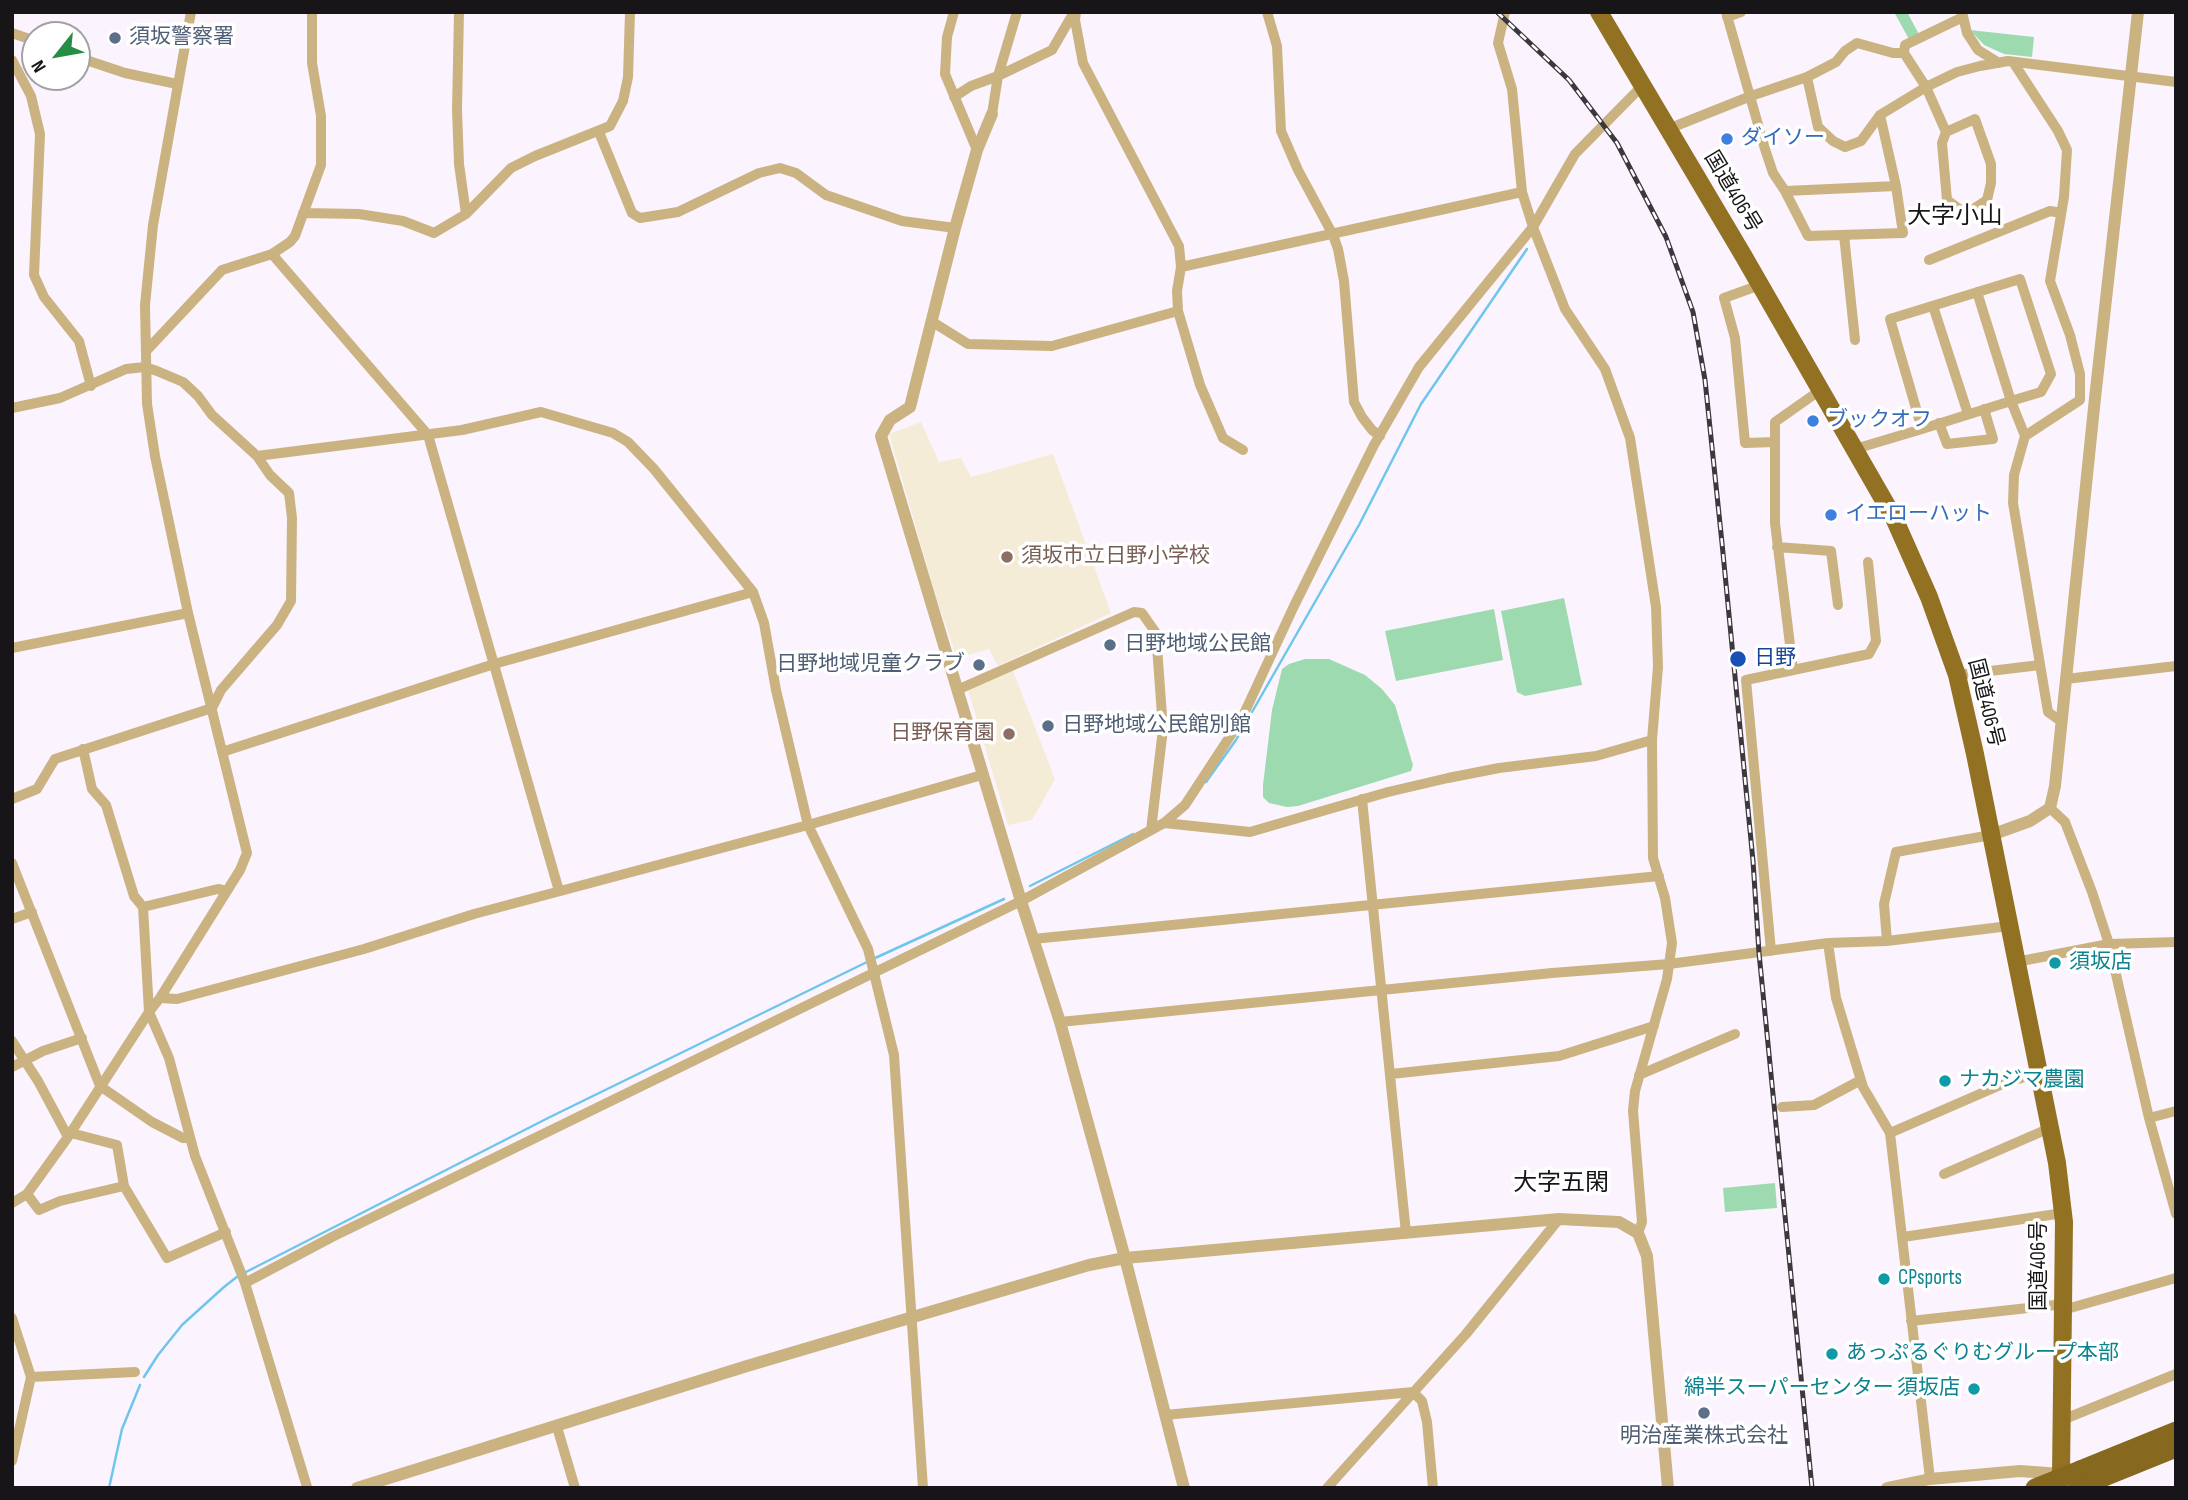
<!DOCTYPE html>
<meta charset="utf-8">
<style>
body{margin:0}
#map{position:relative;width:2188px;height:1500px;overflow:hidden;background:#fbf4fe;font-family:"Sofia Sans Condensed",sans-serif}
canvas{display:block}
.frame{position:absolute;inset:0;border:14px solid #181519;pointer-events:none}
.north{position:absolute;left:21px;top:21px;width:70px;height:70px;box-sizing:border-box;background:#fff;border:2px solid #a3a1a3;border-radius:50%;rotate:239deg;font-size:19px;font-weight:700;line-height:28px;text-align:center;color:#181519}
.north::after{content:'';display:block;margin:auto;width:24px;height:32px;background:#258e44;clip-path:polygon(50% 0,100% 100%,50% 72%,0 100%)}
</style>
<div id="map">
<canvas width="2188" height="1500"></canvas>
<div class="frame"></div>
<div class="north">N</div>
</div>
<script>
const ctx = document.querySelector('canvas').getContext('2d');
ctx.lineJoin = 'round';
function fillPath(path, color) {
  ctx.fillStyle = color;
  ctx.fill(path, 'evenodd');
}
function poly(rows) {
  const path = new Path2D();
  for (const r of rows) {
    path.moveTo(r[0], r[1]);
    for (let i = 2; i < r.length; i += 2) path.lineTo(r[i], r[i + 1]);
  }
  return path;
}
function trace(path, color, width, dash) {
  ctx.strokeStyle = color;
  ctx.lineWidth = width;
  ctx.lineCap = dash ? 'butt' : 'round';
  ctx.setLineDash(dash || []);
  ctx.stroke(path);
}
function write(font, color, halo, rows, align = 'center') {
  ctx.font = font + ' "Sofia Sans Condensed","Noto Sans JP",sans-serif';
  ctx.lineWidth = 7;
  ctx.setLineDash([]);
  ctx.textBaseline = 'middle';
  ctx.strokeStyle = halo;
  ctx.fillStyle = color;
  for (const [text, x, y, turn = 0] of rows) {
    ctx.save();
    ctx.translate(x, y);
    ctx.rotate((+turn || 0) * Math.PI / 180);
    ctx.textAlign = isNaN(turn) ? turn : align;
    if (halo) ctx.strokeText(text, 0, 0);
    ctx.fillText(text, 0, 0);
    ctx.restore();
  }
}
fillPath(poly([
 [921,422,939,462,961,458,971,477,1053,454,1111,613,998,666,989,649,957,658,936,597,889,434],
 [1013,671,1055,779,1032,820,1008,825,968,690]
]), '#f5ecd7');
fillPath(poly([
 [1894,12,1907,12,1920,36,1910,41],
 [1970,30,2034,37,2032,57,2004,54,1984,45],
 [1564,598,1582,685,1525,696,1517,692,1501,611],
 [1494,609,1503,660,1396,681,1385,631],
 [1305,659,1329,659,1365,675,1382,689,1395,705,1413,765,1411,771,1298,806,1287,807,1269,803,1263,797,1263,785,1272,710,1282,669,1289,664],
 [1775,1183,1777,1208,1725,1212,1723,1188]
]), '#9edab0');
trace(poly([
 [1206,782,1236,740,1359,525,1421,404,1527,249],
 [1030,886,1133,834],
 [873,959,1004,899],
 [244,1273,550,1117,867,962],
 [144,1377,158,1355,182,1325,224,1287,238,1276],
 [109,1488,122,1429,140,1385]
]), '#6fc6ed', 2.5);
trace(poly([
 [459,12,457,110,459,164,466,214],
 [954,12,947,37,945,74,977,150],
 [1076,12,1075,20,1083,63,1179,246,1181,267,1177,291,1178,311,1200,385,1223,438,1243,450],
 [1267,12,1277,46,1281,131,1298,170,1333,235,1338,249,1344,281,1354,402,1362,417,1372,430,1380,436],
 [1505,12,1498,43,1512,89,1522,192,1533,227,1565,309,1605,369,1630,438,1656,607,1658,667,1652,740,1653,858,1665,898,1672,943,1667,979,1635,1091,1633,1111,1642,1222,1638,1233],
 [1726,12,1765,149,1773,173,1785,191,1896,186,1880,115],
 [1962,12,1967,33,1978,50,1999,63],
 [1727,17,1741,12],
 [12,33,35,41],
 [1904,53,1926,87,1946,132,1942,143,1947,200,1966,214,1987,200,1991,183,1991,164,1975,119,1946,132],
 [1904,53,1905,45,1963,17],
 [77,57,125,73,177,84],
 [12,60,31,96,40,134,34,275,44,297,79,341,91,386],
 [1807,77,1836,62,1845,51,1857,43,1893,53,1904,53],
 [954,97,971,86,998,76,1052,50,1074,12],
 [992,114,998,76,1017,12],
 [1668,129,1751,96,1807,77,1818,127,1833,141,1845,147,1861,141,1880,115,1926,87,1957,72,1980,66,2008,61,2176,82],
 [599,132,632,213,640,218,678,212,759,173,780,168,796,173,826,195,902,221,955,228],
 [1785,191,1808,236,1903,233,1896,186],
 [303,213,359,214,403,221,434,233,466,214,511,168,535,156,610,126,623,101,628,77,630,12],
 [1844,235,1855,340],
 [272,254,428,435,559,891],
 [1929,260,2050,211,2061,213],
 [1181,267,1522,192],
 [1760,285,1724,298,1735,338,1745,443,1775,442],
 [1977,292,2011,401,2025,436,2080,400,2080,374,2070,335,2050,281,2064,197,2067,150,2058,131,2013,62],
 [1933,306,1968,414],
 [931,321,968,344,1052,346,1178,311],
 [147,350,222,270,272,254,290,242,295,236,321,165,321,116,312,63,312,12],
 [12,408,60,398,126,369,145,367,157,371,183,382,198,396,212,415,257,456,270,475,289,493,292,518,291,601,277,625,221,690,212,708,55,759,37,789,12,799],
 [1939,423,1947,444,1993,439,1984,409],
 [2025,436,2014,475,2013,503,2048,712,2062,722],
 [1855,449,1922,429,2011,401,2041,392,2051,374,2020,279,1890,319,1922,429],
 [257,456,462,430,541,412,613,433,628,442,654,469,753,592,764,623,776,690,808,825,868,949,894,1055,923,1488],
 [1777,547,1831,551,1838,605],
 [12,648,188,613],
 [1793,669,1775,523,1775,422,1819,391],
 [1957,675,2040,665],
 [2066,679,2176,666],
 [957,690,1134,612,1142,613,1156,633,1163,729,1151,830],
 [83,749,92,789,106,805,134,896,143,907,149,1012,169,1058,195,1156,245,1283,307,1487],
 [222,752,494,664,753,592],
 [1362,799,1406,1233],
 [2050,808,2065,822,2092,892,2109,944,2149,1118,2176,1214],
 [1164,823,1250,832,1388,792,1448,778,1499,768,1596,756,1652,740],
 [12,863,100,1086,152,1122,183,1138,190,1138],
 [143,907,218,889,227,891],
 [12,919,32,912],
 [1033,939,1659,876],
 [1887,941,1884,904,1896,852,1991,835],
 [1828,943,1836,998,1863,1087,1890,1133,1930,1479],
 [1771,951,1746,680,1869,654,1876,641,1868,562],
 [2016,962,2109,944,2176,942],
 [160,998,177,999,364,949,474,914,808,825,982,775],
 [1060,1022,1552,973,1669,964,1828,943,1887,941,2009,926],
 [12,1041,38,1081,68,1137],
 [12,1067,43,1051,82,1038],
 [1391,1074,1559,1056,1654,1026],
 [1639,1075,1735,1034],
 [1782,1107,1814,1105,1861,1080],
 [2149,1118,2176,1111],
 [71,1133,117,1145,124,1186],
 [1890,1133,2005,1083,2038,1073],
 [1944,1174,2050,1128],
 [27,1194,39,1210,60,1201,124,1186,167,1258,226,1232],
 [12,1203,27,1194,68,1137,149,1012,160,998,240,870,247,853,188,613,155,456,147,404,145,305,153,225,191,12],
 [1903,1237,2063,1213],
 [245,1283,332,1237,1021,901,1164,823,1185,805,1242,718,1294,606,1374,445,1419,367,1533,227,1575,154,1642,86],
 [2063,1310,2176,1278],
 [12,1318,31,1377,12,1461],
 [1911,1321,2064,1304],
 [31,1377,135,1372],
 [1165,1415,1413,1392,1422,1401,1427,1422,1433,1488],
 [2062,1420,2176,1374],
 [557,1427,575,1488],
 [1327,1488,1466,1334,1559,1219]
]), '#cbb381', 10);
trace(poly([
 [992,114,977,150,955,228,910,407,890,420,881,436,1021,901,1060,1022,1125,1258,1184,1488],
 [1991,835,2030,821,2050,808,2055,786,2095,398,2138,12],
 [357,1488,747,1366,1089,1265,1125,1258,1559,1219,1619,1222,1638,1233,1647,1256,1668,1488],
 [1887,1488,1930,1479,2020,1471,2061,1474]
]), '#cbb381', 12);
trace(poly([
 [1599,12,1743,255,1894,518,1929,597,1957,675,1975,754,2057,1163,2064,1222,2061,1474,2058,1488]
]), '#927222', 18);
trace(poly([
 [2080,1470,2176,1431],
 [2077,1488,2176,1448]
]), '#87681f', 19);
const rail = poly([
 [1497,12,1569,80,1617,143,1666,237,1693,312,1705,380,1722,543,1753,861,1759,953,1812,1488]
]);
trace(rail, '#3c383d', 5);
trace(rail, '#fff', 2.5, [8]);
trace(poly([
 [2035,1488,2080,1470]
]), '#87681f', 19);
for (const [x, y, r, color] of [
 [115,38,7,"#5c6f8a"],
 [1727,139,7,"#3f7fe0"],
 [1813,421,7,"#3f7fe0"],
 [1831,515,7,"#3f7fe0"],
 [1007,557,7,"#8d6e63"],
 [1110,645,7,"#5c6f8a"],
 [1738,659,9,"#1a4fb4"],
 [979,665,7,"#5c6f8a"],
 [1048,726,7,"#5c6f8a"],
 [1009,734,7,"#8d6e63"],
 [2055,963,7,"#0f9aa8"],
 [1945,1081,7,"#0f9aa8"],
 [1884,1279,7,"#0f9aa8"],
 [1832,1354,7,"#0f9aa8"],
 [1974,1389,7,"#0f9aa8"],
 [1704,1413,7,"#5c6f8a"]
]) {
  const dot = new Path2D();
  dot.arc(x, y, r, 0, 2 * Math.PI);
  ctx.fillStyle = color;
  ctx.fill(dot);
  trace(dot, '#fff', 2.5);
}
write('21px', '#4e5e75', '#fff', [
 ["須坂警察署",129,38],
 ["日野地域公民館",1124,645],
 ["日野地域児童クラブ",965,665,"right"],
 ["日野地域公民館別館",1062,726],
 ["明治産業株式会社",1704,1437,"center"]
], 'left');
write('21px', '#366cbe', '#fff', [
 ["ダイソー",1741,139],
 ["ブックオフ",1827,421],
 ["イエローハット",1845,515]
], 'left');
write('21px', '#181519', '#fff', [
 ["国道406号",1732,192,59],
 ["国道406号",1985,703,76],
 ["国道406号",2040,1266,-90]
]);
write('21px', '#785e54', '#fff', [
 ["須坂市立日野小学校",1021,557],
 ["日野保育園",995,734,"right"]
], 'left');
write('21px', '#164399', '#fff', [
 ["日野",1754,659]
], 'left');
write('21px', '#0d838f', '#fff', [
 ["須坂店",2069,963],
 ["ナカジマ農園",1959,1081],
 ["CPsports",1898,1279],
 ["あっぷるぐりむグループ本部",1846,1354],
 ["綿半スーパーセンター 須坂店",1960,1389,"right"]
], 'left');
write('24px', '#181519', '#fff', [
 ["大字小山",1955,217],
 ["大字五閑",1561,1184]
]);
</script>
